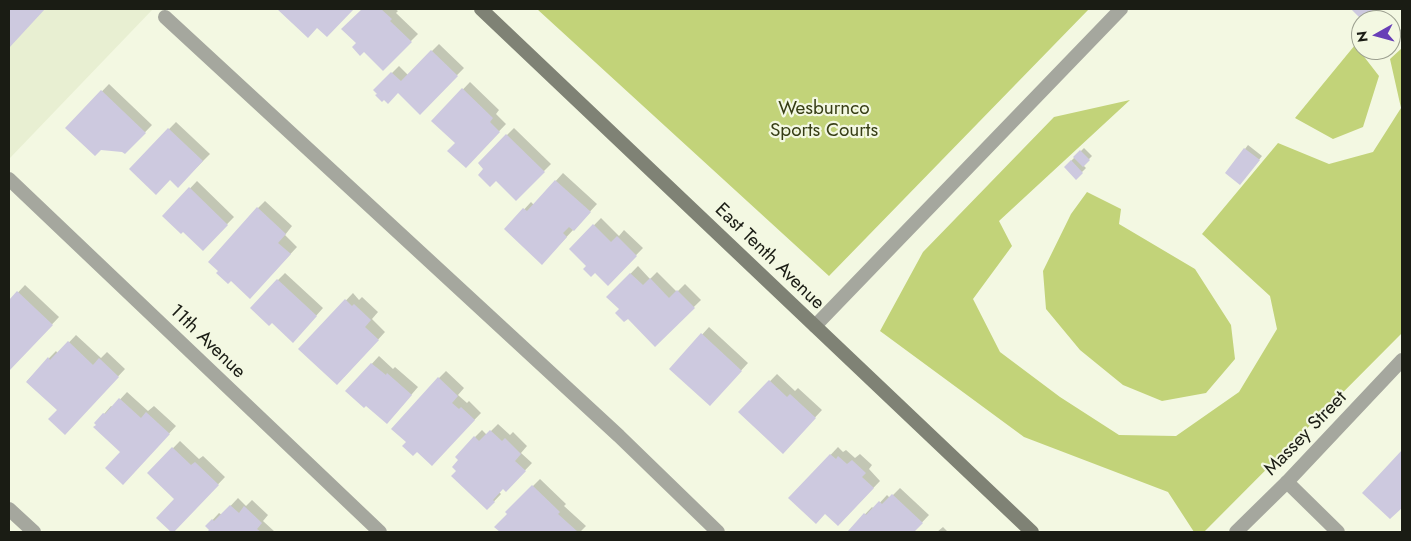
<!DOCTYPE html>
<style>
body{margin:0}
#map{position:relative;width:1411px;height:541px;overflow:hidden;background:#f3f8e2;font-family:Jost,sans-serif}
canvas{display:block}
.frame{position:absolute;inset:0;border:10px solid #1a1c14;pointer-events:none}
.north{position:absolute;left:1351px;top:10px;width:50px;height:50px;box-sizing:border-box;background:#f3f8e2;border:1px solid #9ca090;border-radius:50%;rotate:263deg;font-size:14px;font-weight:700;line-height:20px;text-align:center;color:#1a1c14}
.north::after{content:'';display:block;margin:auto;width:18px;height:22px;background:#683fb7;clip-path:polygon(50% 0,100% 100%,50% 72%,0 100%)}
</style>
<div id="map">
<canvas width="1411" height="541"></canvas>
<div class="frame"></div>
<div class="north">N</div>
</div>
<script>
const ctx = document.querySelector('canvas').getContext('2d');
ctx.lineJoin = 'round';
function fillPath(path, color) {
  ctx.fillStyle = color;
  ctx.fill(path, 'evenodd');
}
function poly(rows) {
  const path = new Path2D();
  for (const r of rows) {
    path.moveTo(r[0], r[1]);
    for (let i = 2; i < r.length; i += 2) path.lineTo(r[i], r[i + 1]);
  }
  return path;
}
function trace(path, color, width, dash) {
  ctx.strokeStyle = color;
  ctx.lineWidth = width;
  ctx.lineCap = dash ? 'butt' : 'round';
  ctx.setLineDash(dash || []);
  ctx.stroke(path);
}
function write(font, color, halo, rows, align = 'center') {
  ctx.font = font + ' Jost,sans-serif';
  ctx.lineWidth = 4.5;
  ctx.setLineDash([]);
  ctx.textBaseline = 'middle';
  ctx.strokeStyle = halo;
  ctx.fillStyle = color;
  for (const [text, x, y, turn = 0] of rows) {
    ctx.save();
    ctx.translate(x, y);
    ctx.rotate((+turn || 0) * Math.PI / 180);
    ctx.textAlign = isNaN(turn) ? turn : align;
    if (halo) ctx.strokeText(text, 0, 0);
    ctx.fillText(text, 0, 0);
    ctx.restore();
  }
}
fillPath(poly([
 [9,9,153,9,10,158,9,157]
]), '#e8efd2');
fillPath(poly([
 [537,9,1089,9,829,276],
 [1355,45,1379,76,1363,127,1333,139,1295,118],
 [1402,48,1402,333,1204,532,1194,532,1168,492,1024,437,880,331,923,252,1054,117,1130,100,999,221,1012,246,973,299,1000,352,1060,397,1119,435,1176,436,1239,392,1277,329,1270,296,1202,234,1278,143,1329,164,1373,152,1401,108,1390,59],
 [1087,192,1121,209,1119,224,1195,269,1231,325,1235,359,1206,393,1162,401,1123,385,1080,350,1046,309,1043,271,1071,214]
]), '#c2d379');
fillPath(poly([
 [9,9,44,9,9,46],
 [279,9,353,9,327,35,317,26,308,36],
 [363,9,395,9,398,11,396,13,418,34,383,69,343,29],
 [1353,9,1378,9,1383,14,1378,20,1364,20],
 [1394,23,1402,31,1402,33,1391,44,1391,26],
 [439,44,464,68,420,113,398,92,378,94,375,90,399,66,408,75],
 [470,82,499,110,496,114,506,124,466,166,456,143,433,121],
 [109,84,152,125,125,153,123,151,100,149,67,128],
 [176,122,210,154,178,186,170,179,130,169],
 [514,128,551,164,516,199,479,163],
 [1248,145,1262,156,1243,180,1245,149],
 [1084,148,1092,156,1083,165,1086,168,1076,178,1065,167],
 [563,173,597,204,549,256,506,229,531,202,534,205],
 [197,181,234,217,203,249,183,231,164,216],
 [265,201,292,226,285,235,297,247,257,290,258,208],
 [601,218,619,236,624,230,643,248,608,284,571,249],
 [638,266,650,279,657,272,677,292,685,284,701,300,655,345,608,297],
 [285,273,323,308,300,334,272,321,278,280],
 [25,285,59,317,9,370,9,302],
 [353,293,359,300,362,297,378,312,372,319,385,332,344,377,300,349],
 [709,327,748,363,717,397,671,369],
 [76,335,101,358,107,352,125,369,72,426,58,410,27,381,56,351,58,354],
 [379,356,393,369,395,367,418,387,394,415,347,391],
 [446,371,464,388,458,395,467,403,469,401,481,413,432,464,407,442,439,378],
 [777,374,795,391,798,388,822,410,783,452,740,412],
 [127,392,148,411,154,406,176,426,130,476,122,452,104,414,111,406,113,407],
 [498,424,510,435,513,432,527,446,521,453,532,463,513,483,503,487,499,492,501,494,487,509,475,437,482,430,487,435],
 [180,441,199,459,203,456,225,477,173,532,158,518,176,499,149,473],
 [838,447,843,452,846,450,855,458,860,454,872,465,869,469,880,481,838,525,826,513,790,498],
 [1402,452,1402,506,1390,517,1363,493],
 [540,479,566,504,564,506,586,526,580,532,502,532,496,527,509,514,507,512],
 [900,488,929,515,913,532,851,532,849,531,872,507,874,509,887,495,890,498],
 [238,498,246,506,252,500,268,515,263,521,275,532,208,532,211,530,207,526,219,513,222,515],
 [943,527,948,532,937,532]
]), '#0003');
fillPath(poly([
 [9,9,45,9,9,48],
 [277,9,354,9,327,37,317,28,308,38],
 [362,9,381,9,392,19,390,21,412,42,383,71,364,52,360,56,352,47,356,43,341,29],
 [1351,9,1371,9,1381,19,1380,20,1362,20],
 [1391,26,1401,36,1391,46],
 [431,50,458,76,420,115,398,93,388,104,384,100,382,102,375,95,377,94,373,90,391,72,401,81],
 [462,88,493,118,490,122,500,132,466,168,447,151,455,143,431,121],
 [101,90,146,133,125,154,122,152,101,150,95,156,65,128],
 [168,128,203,161,178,188,170,180,156,195,129,169],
 [506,134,545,172,516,201,496,181,490,187,478,175,483,169,478,163],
 [1244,148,1260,160,1240,185,1225,173],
 [1080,150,1090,160,1083,167,1073,157],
 [1071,160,1083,173,1076,180,1064,167],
 [555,180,591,212,574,231,569,227,563,233,567,237,542,265,504,229,523,208,527,211],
 [189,187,228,225,203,251,183,232,181,234,162,216],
 [257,207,286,234,278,243,291,254,250,299,231,281,228,284,216,273,218,271,208,262],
 [593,224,611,242,617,236,637,256,608,286,595,273,591,277,583,269,586,266,569,249],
 [630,273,643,285,650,278,669,298,677,290,695,308,655,347,628,319,624,322,615,313,619,309,606,297],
 [277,279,317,316,293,343,272,323,269,326,250,308],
 [17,291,53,325,9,371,9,300],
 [345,299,352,306,354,304,371,320,365,327,379,340,337,385,298,349],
 [701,333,742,371,710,406,669,369],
 [68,341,93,365,99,358,119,377,65,435,48,419,57,410,26,382,48,357,50,360],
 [371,363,386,375,387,373,412,395,387,424,366,406,364,408,345,391],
 [438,377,458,396,452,403,459,409,461,407,475,420,432,466,417,452,413,456,402,446,406,442,391,429],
 [769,380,787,397,790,394,816,418,783,454,738,412],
 [119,398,141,418,146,412,170,434,123,485,105,468,120,452,93,427,96,425,94,423,103,413,105,414],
 [490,430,502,441,505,438,521,454,515,461,526,471,506,492,503,489,493,500,495,502,487,510,451,476,456,471,452,467,458,460,455,457,474,436,479,441],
 [172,447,191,465,195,462,219,485,174,532,171,532,156,518,174,499,147,473],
 [1402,450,1402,508,1390,519,1362,493],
 [830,454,836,459,838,456,847,464,852,460,866,473,862,477,874,488,838,526,825,514,816,524,788,498],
 [532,485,560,512,558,514,578,532,500,532,494,527,507,514,505,512],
 [892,494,923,523,914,532,849,532,848,531,864,513,866,515,879,501,882,504],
 [230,505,239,513,244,506,262,523,257,529,261,532,207,532,209,530,205,526,212,519,214,521]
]), '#cdc9df');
trace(poly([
 [165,17,619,436,718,532],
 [815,326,1121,9],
 [1287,482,1338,532],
 [9,509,34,532]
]), '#a5a79e', 14);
trace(poly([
 [9,179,380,532],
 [1236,532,1287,482,1402,360]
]), '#a5a79e', 14);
trace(poly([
 [481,9,1032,532]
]), '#7f8275', 14);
write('19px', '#363d14', '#f3f8e2', [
 ["Wesburnco",824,109],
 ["Sports Courts",824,131]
]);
write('19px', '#1a1c14', '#f3f8e2', [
 ["East Tenth Avenue",769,257,44],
 ["11th Avenue",207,342,44],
 ["Massey Street",1306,434,-46]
]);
</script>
